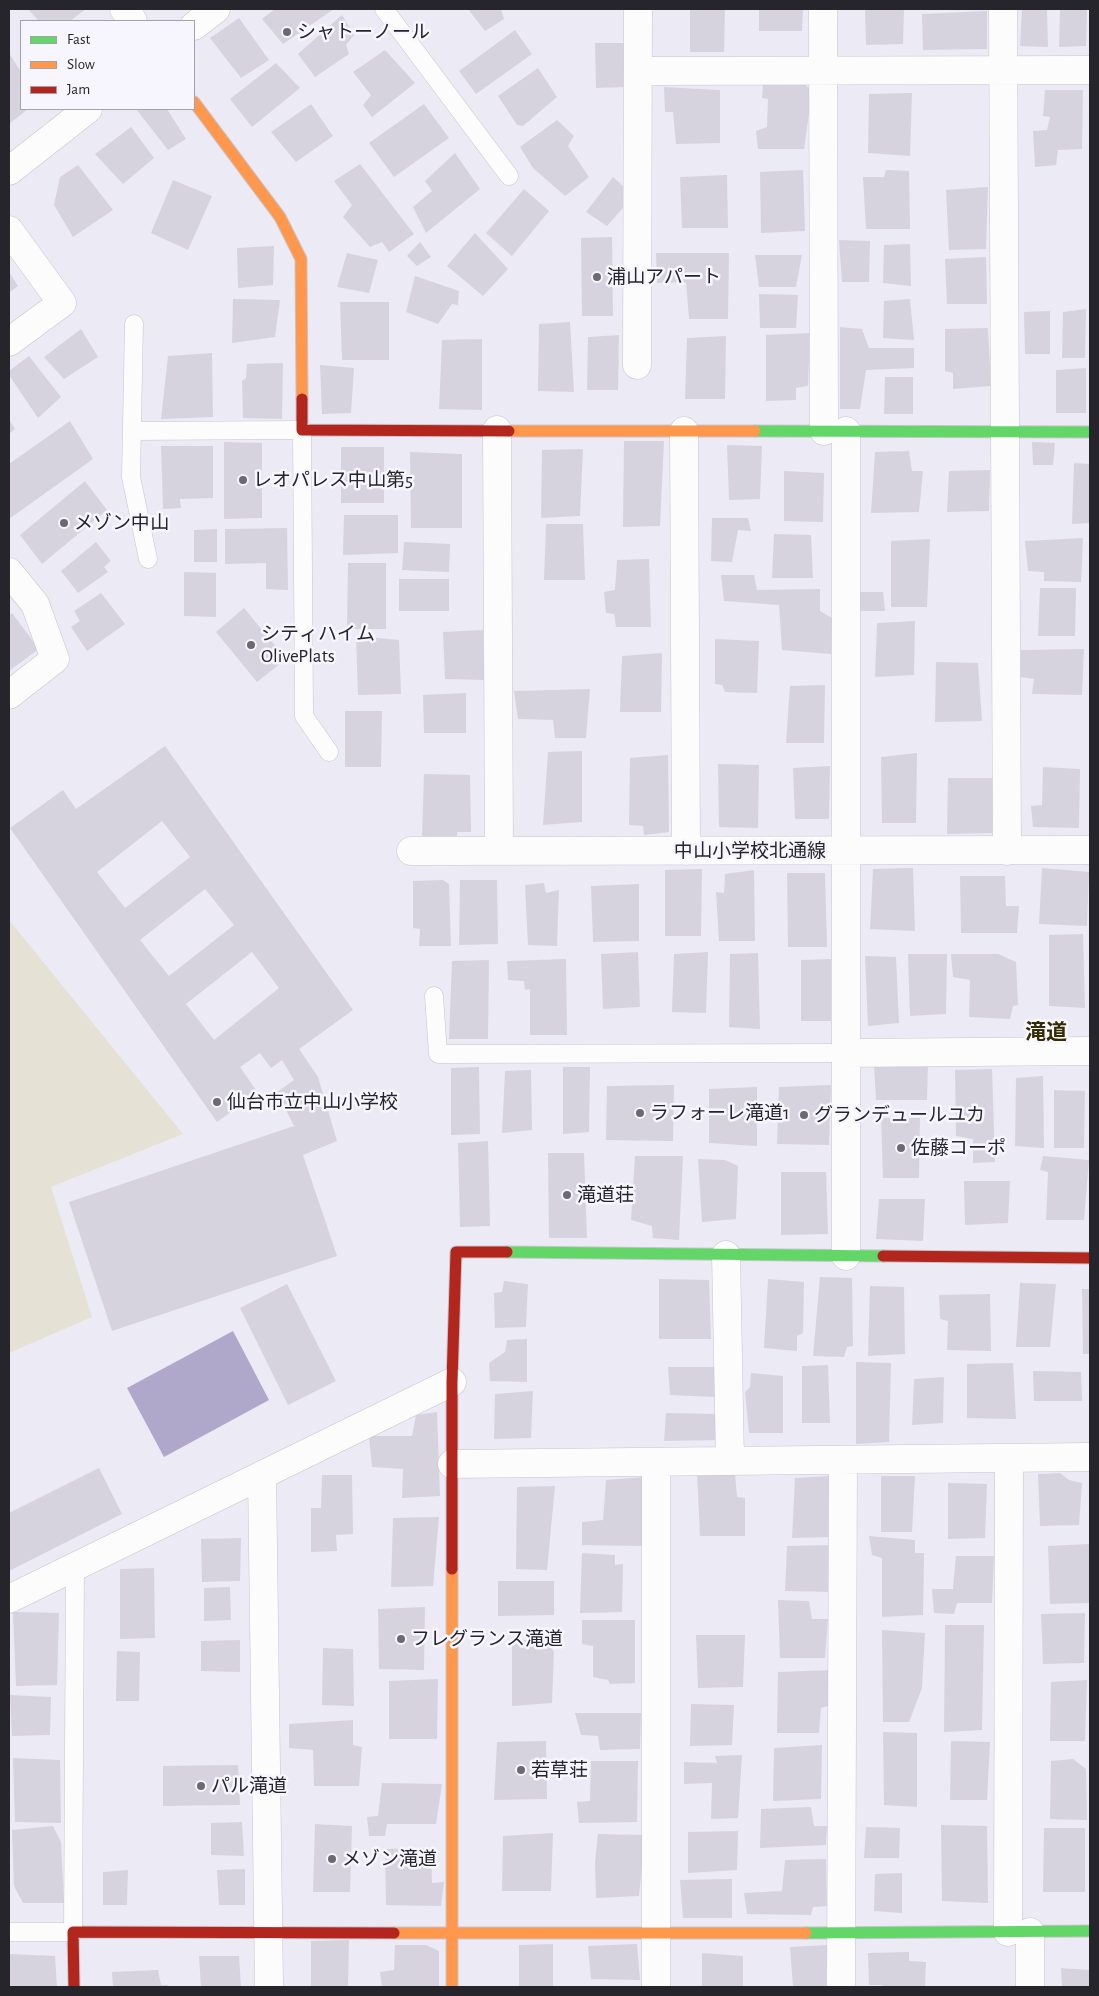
<!DOCTYPE html>
<meta charset="utf-8">
<style>
body{margin:0}
#map{position:relative;width:1099px;height:1996px;overflow:hidden;background:#eceaf4;font-family:"Alegreya Sans",sans-serif}
canvas{display:block}
.frame{position:absolute;inset:0;border:10px solid #26252b;pointer-events:none}
.legend{position:absolute;left:20px;top:20px;width:175px;height:90px;box-sizing:border-box;background:#f7f5fd;border:1px solid #a3a2a9;margin:0;padding:6px 9px;list-style:none;font-size:15px;color:#26252b}
.legend li{display:flex;align-items:center;gap:10px;height:25px}
.legend b{width:25px;border:1px solid #a3a2a9}
</style>
<div id="map">
<canvas width="1099" height="1996"></canvas>
<div class="frame"></div>
<ul class="legend">
<li><b style="height:6px;background:#63d668"></b>Fast</li>
<li><b style="height:6px;background:#ff974d"></b>Slow</li>
<li><b style="height:6px;background:#b3261e"></b>Jam</li>
</ul>
</div>
<script>
const ctx = document.querySelector('canvas').getContext('2d');
ctx.lineJoin = 'round';
function fillPath(path, color) {
  ctx.fillStyle = color;
  ctx.fill(path, 'evenodd');
}
function poly(rows) {
  const path = new Path2D();
  for (const r of rows) {
    path.moveTo(r[0], r[1]);
    for (let i = 2; i < r.length; i += 2) path.lineTo(r[i], r[i + 1]);
  }
  return path;
}
function trace(path, color, width, dash) {
  ctx.strokeStyle = color;
  ctx.lineWidth = width;
  ctx.lineCap = dash ? 'butt' : 'round';
  ctx.setLineDash(dash || []);
  ctx.stroke(path);
}
function write(font, color, halo, rows, align = 'center') {
  ctx.font = font + ' "Alegreya Sans","Noto Sans JP",sans-serif';
  ctx.lineWidth = 5;
  ctx.setLineDash([]);
  ctx.textBaseline = 'middle';
  ctx.strokeStyle = halo;
  ctx.fillStyle = color;
  for (const [text, x, y, turn = 0] of rows) {
    ctx.save();
    ctx.translate(x, y);
    ctx.rotate((+turn || 0) * Math.PI / 180);
    ctx.textAlign = isNaN(turn) ? turn : align;
    if (halo) ctx.strokeText(text, 0, 0);
    ctx.fillText(text, 0, 0);
    ctx.restore();
  }
}
fillPath(poly([
 [9,920,183,1134,51,1187,92,1317,9,1353]
]), '#e6e1d5');
fillPath(poly([
 [233,1331,269,1400,164,1457,127,1388]
]), '#b0a8ca');
fillPath(poly([
 [28,9,86,9,70,21,39,21],
 [275,9,334,9,283,44,262,19],
 [468,9,501,9,504,19,485,31],
 [690,9,725,9,724,52,690,52],
 [759,9,803,9,802,31,759,31],
 [865,9,904,9,903,44,866,45],
 [1022,9,1047,9,1048,47,1020,46],
 [1060,9,1087,9,1086,46,1059,47],
 [987,11,987,49,923,50,922,14],
 [342,15,354,35,346,45,349,54,315,77,298,54],
 [239,18,269,60,241,78,210,38],
 [515,30,532,54,476,94,459,71],
 [595,43,625,43,625,87,596,88],
 [385,50,415,83,372,117,363,105,371,95,353,72],
 [9,53,21,72,21,109,28,109,9,124],
 [276,63,300,88,252,127,230,99],
 [538,68,557,97,523,126,517,125,498,96],
 [802,82,812,91,804,149,758,149,756,131,767,127,768,99,762,98,763,83],
 [664,87,720,90,720,143,676,144,673,112,665,112],
 [1045,90,1083,90,1082,149,1058,150,1056,165,1035,167,1033,131,1047,130,1050,117,1043,116],
 [912,93,910,156,868,153,869,94],
 [311,104,333,136,296,162,271,132],
 [424,104,449,138,394,177,369,143],
 [136,109,167,109,186,139,168,150],
 [557,120,574,136,568,146,589,177,565,196,533,168,520,147],
 [131,127,154,158,123,184,95,154],
 [455,153,480,189,426,233,413,207,432,191,425,181],
 [360,164,414,234,389,252,382,242,370,247,343,217,352,205,334,181],
 [78,165,113,210,73,237,54,205,60,177],
 [803,170,805,231,761,233,760,172],
 [886,170,909,171,910,229,866,229,863,177,884,177],
 [727,175,728,228,682,228,680,177],
 [613,177,623,186,623,208,607,226,586,212],
 [173,180,212,196,188,250,151,233],
 [988,187,986,249,949,250,946,190],
 [524,189,549,211,512,256,486,233],
 [475,233,508,269,483,296,447,266],
 [612,237,613,316,582,316,581,238],
 [839,240,870,241,869,282,842,282],
 [420,242,431,257,417,266,407,256],
 [910,244,911,286,883,283,884,245],
 [274,246,273,285,238,288,237,248],
 [347,253,378,260,369,293,337,287],
 [656,253,729,253,728,319,689,319,686,282,657,283],
 [755,255,802,255,796,287,759,287],
 [986,257,987,304,947,304,945,259],
 [9,272,18,286,9,293],
 [415,276,459,291,458,305,452,304,438,324,406,312],
 [759,294,798,295,796,328,760,328],
 [233,299,280,300,275,337,232,343],
 [910,299,914,340,883,338,884,301],
 [340,302,389,302,389,360,342,360],
 [1086,309,1085,358,1062,358,1063,312],
 [1050,311,1050,354,1025,354,1024,312],
 [570,322,574,392,538,391,539,324],
 [840,327,862,329,869,348,914,348,914,368,866,370,860,409,840,409],
 [988,328,991,386,953,389,953,373,945,371,945,329],
 [81,329,98,357,64,379,44,357],
 [810,333,808,386,796,388,796,400,766,401,766,335],
 [619,335,618,390,587,390,588,337],
 [726,336,725,399,685,399,687,338],
 [482,339,482,410,439,409,442,340],
 [212,353,213,417,161,419,168,356],
 [29,356,61,397,38,418,9,375,9,371],
 [283,363,282,419,243,418,242,381,246,378,247,364],
 [320,365,354,368,351,413,322,414],
 [1086,368,1086,413,1056,413,1056,370],
 [885,377,913,377,913,414,884,414],
 [9,419,15,429,9,434],
 [70,421,93,459,9,519,9,464],
 [624,441,664,441,660,526,623,527],
 [224,442,262,443,262,518,224,519],
 [1032,442,1055,443,1053,465,1033,465],
 [727,445,762,446,760,499,729,500],
 [161,446,213,446,213,498,180,499,181,508,163,509],
 [341,447,384,447,384,503,341,503],
 [583,449,580,516,541,518,542,450],
 [909,451,912,471,923,471,919,512,871,513,875,452],
 [410,452,462,454,462,528,411,528],
 [1074,463,1090,464,1090,523,1072,524],
 [990,470,989,511,947,512,949,471],
 [784,471,824,473,823,522,784,521],
 [85,481,107,510,42,564,20,535],
 [344,515,398,515,398,553,343,555],
 [712,518,748,518,751,531,738,530,732,562,711,561],
 [546,524,583,524,585,580,544,580],
 [287,528,288,590,266,589,266,563,225,564,225,529],
 [217,529,217,562,194,562,194,530],
 [774,534,811,535,813,578,772,578],
 [1083,538,1081,582,1044,581,1044,572,1028,571,1025,541],
 [930,539,927,607,891,607,891,541],
 [96,542,111,561,104,567,108,572,78,593,61,571],
 [404,542,450,544,449,572,402,570],
 [649,559,651,627,616,627,614,614,606,613,604,592,615,590,617,560],
 [348,563,386,563,386,629,347,629],
 [184,572,216,573,216,617,184,616],
 [721,575,754,575,757,590,820,589,820,611,832,618,831,654,782,650,779,605,724,601],
 [399,579,449,579,449,611,399,611],
 [1040,588,1076,588,1075,636,1038,636],
 [855,592,883,592,885,611,856,611],
 [101,593,125,624,87,651,71,627,80,621,74,611],
 [244,608,286,659,257,682,216,632],
 [12,613,39,649,9,671,9,616],
 [915,621,914,675,875,677,877,623],
 [483,630,484,680,445,679,443,632],
 [356,636,399,640,401,694,358,695],
 [715,639,759,641,757,693,725,692,722,685,715,684],
 [1084,649,1082,695,1032,694,1034,679,1020,677,1021,650],
 [662,653,661,712,620,712,622,656],
 [936,662,978,663,982,721,935,722],
 [825,685,824,743,786,743,790,686],
 [590,689,586,738,555,738,553,720,518,719,514,691],
 [466,693,466,733,424,733,423,695],
 [345,711,382,711,381,767,345,767],
 [165,746,353,1010,299,1049,318,1077,337,1141,303,1155,337,1256,112,1331,69,1202,294,1126,277,1092,294,1080,282,1060,271,1068,260,1053,240,1067,258,1093,217,1122,10,828,63,790,76,809],
 [162,821,190,857,125,908,97,872],
 [205,889,234,925,169,976,140,940],
 [252,952,279,988,214,1040,186,1004],
 [582,751,582,822,543,825,548,752],
 [917,753,916,823,882,823,881,757],
 [668,755,669,832,644,835,643,826,629,825,630,758],
 [718,764,759,765,758,828,719,827],
 [830,766,829,819,795,819,793,768],
 [1043,767,1080,769,1079,828,1033,827,1031,806,1042,805],
 [424,774,470,775,471,832,457,832,457,836,422,836],
 [948,778,995,778,992,833,947,834],
 [913,868,915,931,870,929,873,869],
 [1042,868,1089,872,1087,926,1039,924],
 [702,869,701,936,665,936,665,870],
 [754,870,755,941,719,941,716,892,724,893,725,874],
 [787,873,825,873,827,947,788,947],
 [960,876,1005,876,1006,906,1019,906,1017,933,961,933],
 [443,880,449,884,451,946,419,946,420,929,413,928,413,881],
 [460,880,497,880,498,944,459,945],
 [544,883,546,893,559,890,557,946,528,945,525,885],
 [639,884,639,941,593,942,591,886],
 [1083,934,1085,1008,1049,1006,1049,935],
 [638,952,640,1007,603,1009,601,954],
 [708,952,706,1013,672,1012,674,954],
 [758,953,760,1029,729,1027,730,954],
 [908,954,947,954,946,1014,910,1016],
 [951,954,998,954,1016,962,1018,1005,1013,1006,1010,1019,969,1017,970,980,953,977],
 [865,956,896,957,899,1023,868,1026],
 [566,959,567,1035,530,1035,530,989,525,990,524,981,508,980,507,961],
 [831,959,831,1021,801,1021,801,960],
 [489,960,488,1039,449,1039,452,961],
 [928,1064,927,1100,876,1100,874,1065],
 [479,1067,480,1134,451,1135,451,1068],
 [563,1067,590,1067,589,1132,563,1134],
 [992,1069,995,1162,973,1163,973,1139,956,1136,955,1070],
 [531,1070,532,1130,502,1133,505,1071],
 [1043,1076,1044,1148,1015,1146,1016,1078],
 [674,1085,673,1141,606,1140,607,1086],
 [831,1085,829,1145,777,1144,779,1087],
 [757,1087,757,1146,709,1143,709,1089],
 [1054,1090,1085,1091,1084,1148,1054,1148],
 [881,1118,920,1118,919,1178,883,1178],
 [488,1141,490,1226,460,1227,458,1143],
 [548,1153,584,1153,587,1238,549,1238],
 [635,1156,683,1156,679,1240,653,1238,652,1226,631,1220],
 [1043,1156,1089,1160,1084,1220,1046,1220,1048,1172,1040,1170],
 [698,1159,725,1160,738,1166,736,1219,702,1222],
 [781,1172,826,1172,828,1234,781,1235],
 [964,1181,1010,1181,1008,1223,965,1225],
 [879,1199,925,1199,923,1241,876,1239],
 [820,1277,852,1278,853,1346,847,1347,844,1357,813,1356],
 [659,1279,709,1280,711,1339,659,1339],
 [768,1279,804,1282,803,1333,797,1336,797,1351,764,1348],
 [504,1281,528,1284,526,1327,495,1328,494,1293,502,1292],
 [1020,1283,1056,1284,1050,1347,1016,1347],
 [287,1284,336,1381,288,1405,240,1308],
 [870,1286,904,1287,905,1354,868,1356],
 [1082,1289,1090,1289,1090,1354,1083,1354],
 [990,1294,991,1351,947,1350,948,1321,940,1319,939,1295],
 [527,1339,527,1382,490,1381,489,1363,505,1352,507,1340],
 [856,1362,891,1363,889,1442,856,1444],
 [1013,1363,1016,1419,967,1418,967,1364],
 [828,1365,830,1423,802,1423,802,1366],
 [668,1367,718,1367,715,1397,670,1395],
 [1033,1371,1081,1372,1082,1401,1034,1401],
 [751,1373,783,1376,783,1433,749,1433,745,1392,750,1387],
 [944,1377,943,1423,912,1425,914,1379],
 [533,1391,531,1438,494,1439,495,1394],
 [437,1412,440,1496,402,1498,403,1469,372,1467,369,1436,412,1436,416,1415],
 [666,1413,716,1414,716,1440,664,1441],
 [99,1468,122,1514,9,1571,9,1513],
 [697,1473,735,1473,737,1497,745,1498,745,1536,700,1536],
 [1060,1473,1069,1480,1082,1483,1079,1525,1040,1526,1038,1474],
 [322,1475,352,1475,353,1534,336,1535,337,1551,311,1552,311,1508,321,1508],
 [831,1476,830,1537,792,1538,795,1478],
 [881,1476,915,1476,912,1532,881,1532],
 [644,1477,644,1546,582,1545,582,1522,603,1520,606,1480],
 [948,1483,987,1484,985,1538,948,1539],
 [555,1486,547,1570,516,1569,517,1487],
 [439,1517,433,1586,391,1587,393,1518],
 [869,1536,915,1540,915,1553,924,1553,923,1615,882,1617,882,1558,872,1555],
 [241,1538,240,1581,202,1582,201,1539],
 [1089,1544,1089,1603,1050,1604,1048,1546],
 [833,1545,832,1592,785,1591,787,1546],
 [582,1553,615,1555,615,1565,623,1564,622,1612,580,1613],
 [956,1556,994,1556,992,1603,957,1603,954,1614,934,1613,932,1589,953,1589],
 [154,1568,155,1638,120,1639,120,1569],
 [498,1581,554,1581,554,1615,498,1616],
 [230,1587,231,1620,204,1621,204,1588],
 [778,1600,809,1601,812,1619,828,1619,825,1658,780,1658],
 [425,1607,424,1670,379,1669,378,1609],
 [13,1612,59,1613,57,1685,16,1686],
 [1085,1613,1084,1663,1043,1664,1041,1614],
 [582,1620,635,1620,635,1683,610,1684,608,1680,593,1677,593,1646,582,1644],
 [945,1625,984,1625,982,1730,944,1732],
 [882,1630,925,1633,922,1688,909,1722,883,1722],
 [696,1635,745,1635,743,1687,698,1688],
 [240,1640,240,1672,201,1671,201,1641],
 [512,1640,546,1640,554,1652,552,1703,512,1706],
 [323,1648,353,1649,354,1706,322,1705],
 [117,1651,140,1652,139,1701,116,1701],
 [834,1670,831,1705,821,1708,819,1733,777,1733,778,1672],
 [438,1679,437,1739,389,1739,389,1681],
 [1087,1680,1085,1741,1050,1741,1051,1682],
 [10,1695,51,1697,50,1735,12,1736],
 [691,1704,734,1705,732,1745,690,1746],
 [575,1713,641,1713,640,1749,600,1750,598,1736,581,1735],
 [353,1720,353,1745,362,1747,359,1786,314,1786,313,1750,289,1748,289,1724],
 [883,1732,917,1733,917,1807,884,1805],
 [546,1741,547,1799,494,1800,497,1742],
 [951,1741,990,1742,987,1800,950,1800],
 [822,1745,821,1799,773,1801,774,1748],
 [742,1755,738,1818,711,1819,712,1783,684,1784,684,1762,717,1763,715,1756],
 [13,1758,60,1760,61,1823,15,1822],
 [1073,1759,1086,1769,1087,1820,1050,1819,1051,1761],
 [591,1761,638,1761,637,1822,579,1823,577,1802,590,1801],
 [238,1765,240,1805,163,1806,163,1766],
 [382,1783,442,1784,436,1824,387,1824,385,1836,369,1836,367,1817,378,1816],
 [811,1807,814,1826,827,1826,826,1845,760,1848,761,1809],
 [242,1822,244,1856,211,1855,211,1823],
 [315,1824,352,1826,350,1892,313,1892],
 [941,1825,987,1826,988,1903,942,1901],
 [53,1826,61,1842,64,1903,23,1903,14,1886,12,1830],
 [866,1827,900,1828,899,1858,864,1858],
 [1044,1828,1085,1828,1085,1892,1043,1892],
 [738,1831,737,1870,688,1873,688,1832],
 [553,1833,551,1891,502,1891,503,1836],
 [598,1834,645,1835,639,1896,596,1898,595,1862],
 [431,1848,432,1883,444,1882,441,1906,386,1905,385,1849],
 [826,1859,827,1906,813,1907,811,1915,747,1914,744,1893,782,1891,785,1860],
 [245,1869,245,1905,219,1905,217,1870],
 [128,1870,127,1905,103,1905,103,1872],
 [902,1873,902,1913,874,1911,875,1874],
 [732,1879,732,1918,683,1918,680,1880],
 [349,1940,348,1987,311,1987,311,1941],
 [553,1944,553,1987,519,1987,519,1945],
 [637,1944,640,1980,591,1979,588,1946],
 [395,1945,426,1945,439,1951,439,1987,382,1987,380,1972,394,1970],
 [827,1945,826,1987,793,1987,790,1947],
 [909,1952,909,1961,926,1962,925,1987,882,1987,882,1985,869,1985,868,1953],
 [702,1953,743,1956,743,1987,702,1987],
 [9,1954,55,1956,57,1987,9,1987],
 [199,1956,239,1956,241,1987,201,1987],
 [1061,1968,1090,1970,1090,1987,1062,1987],
 [158,1970,161,1985,168,1985,168,1987,113,1987,112,1972]
]), '#d6d3df');
const lane = poly([
 [384,9,509,176],
 [134,324,131,477,148,559],
 [132,431,302,430,304,716,329,752],
 [434,996,438,1054,846,1053],
 [9,1932,73,1932,75,1567]
]);
const street = poly([
 [124,9,133,21],
 [823,9,824,431],
 [1003,9,1007,851],
 [194,26,216,9],
 [638,71,1090,70],
 [9,171,88,109],
 [9,230,62,303,9,342],
 [637,365,638,9],
 [497,430,499,851],
 [684,431,686,851],
 [9,572,35,604,55,659,9,695],
 [411,851,1090,850],
 [846,1053,1090,1051],
 [726,1255,730,1461],
 [846,1256,846,431],
 [656,1462,656,1987],
 [452,1464,1090,1457],
 [262,1475,269,1987],
 [9,1599,452,1382],
 [1008,1932,1009,1458],
 [1030,1932,1030,1987],
 [841,1987,843,1460]
]);
const fast = poly([
 [755,431,1090,432],
 [507,1252,883,1256],
 [806,1933,1090,1931]
]);
const slow = poly([
 [194,102,280,217,301,259,302,399],
 [509,431,755,431],
 [452,1569,452,1987],
 [394,1933,806,1933]
]);
const jam = poly([
 [302,399,302,430,509,431],
 [883,1256,1090,1258],
 [452,1569,452,1382,456,1252,507,1252],
 [74,1987,73,1932,394,1933]
]);
trace(lane, '#c7c5cc', 19);
trace(street, '#c7c5cc', 29);
trace(fast, '#c7c5cc', 13);
trace(slow, '#c7c5cc', 13);
trace(jam, '#c7c5cc', 13);
trace(lane, '#fcfcfd', 18);
trace(street, '#fcfcfd', 28);
trace(fast, '#63d668', 11);
trace(slow, '#ff974d', 11);
trace(jam, '#b3261e', 11);
for (const [x, y, r, color] of [
 [287,32,5,"#6b6a71"],
 [597,277,5,"#6b6a71"],
 [243,480,5,"#6b6a71"],
 [64,523,5,"#6b6a71"],
 [251,645,5,"#6b6a71"],
 [217,1102,5,"#6b6a71"],
 [640,1113,5,"#6b6a71"],
 [804,1115,5,"#6b6a71"],
 [901,1148,5,"#6b6a71"],
 [567,1195,5,"#6b6a71"],
 [401,1639,5,"#6b6a71"],
 [521,1770,5,"#6b6a71"],
 [201,1786,5,"#6b6a71"],
 [332,1859,5,"#6b6a71"]
]) {
  const dot = new Path2D();
  dot.arc(x, y, r, 0, 2 * Math.PI);
  ctx.fillStyle = color;
  ctx.fill(dot);
  trace(dot, '#f7f5fd', 2);
}
write('19px', '#26252b', '#f7f5fd', [
 ["シャトーノール",297,32],
 ["浦山アパート",607,277],
 ["レオパレス中山第5",253,480],
 ["メゾン中山",74,523],
 ["シティハイム",261,634],
 ["OlivePlats",261,656],
 ["仙台市立中山小学校",227,1102],
 ["ラフォーレ滝道1",650,1113],
 ["グランデュールユカ",814,1115],
 ["佐藤コーポ",911,1148],
 ["滝道荘",577,1195],
 ["フレグランス滝道",411,1639],
 ["若草荘",531,1770],
 ["パル滝道",211,1786],
 ["メゾン滝道",342,1859]
], 'left');
write('19px', '#26252b', '#f7f5fd', [
 ["中山小学校北通線",750,851]
]);
write('bold 21px', '#362c01', '#f7f5fd', [
 ["滝道",1046,1033]
]);
</script>
